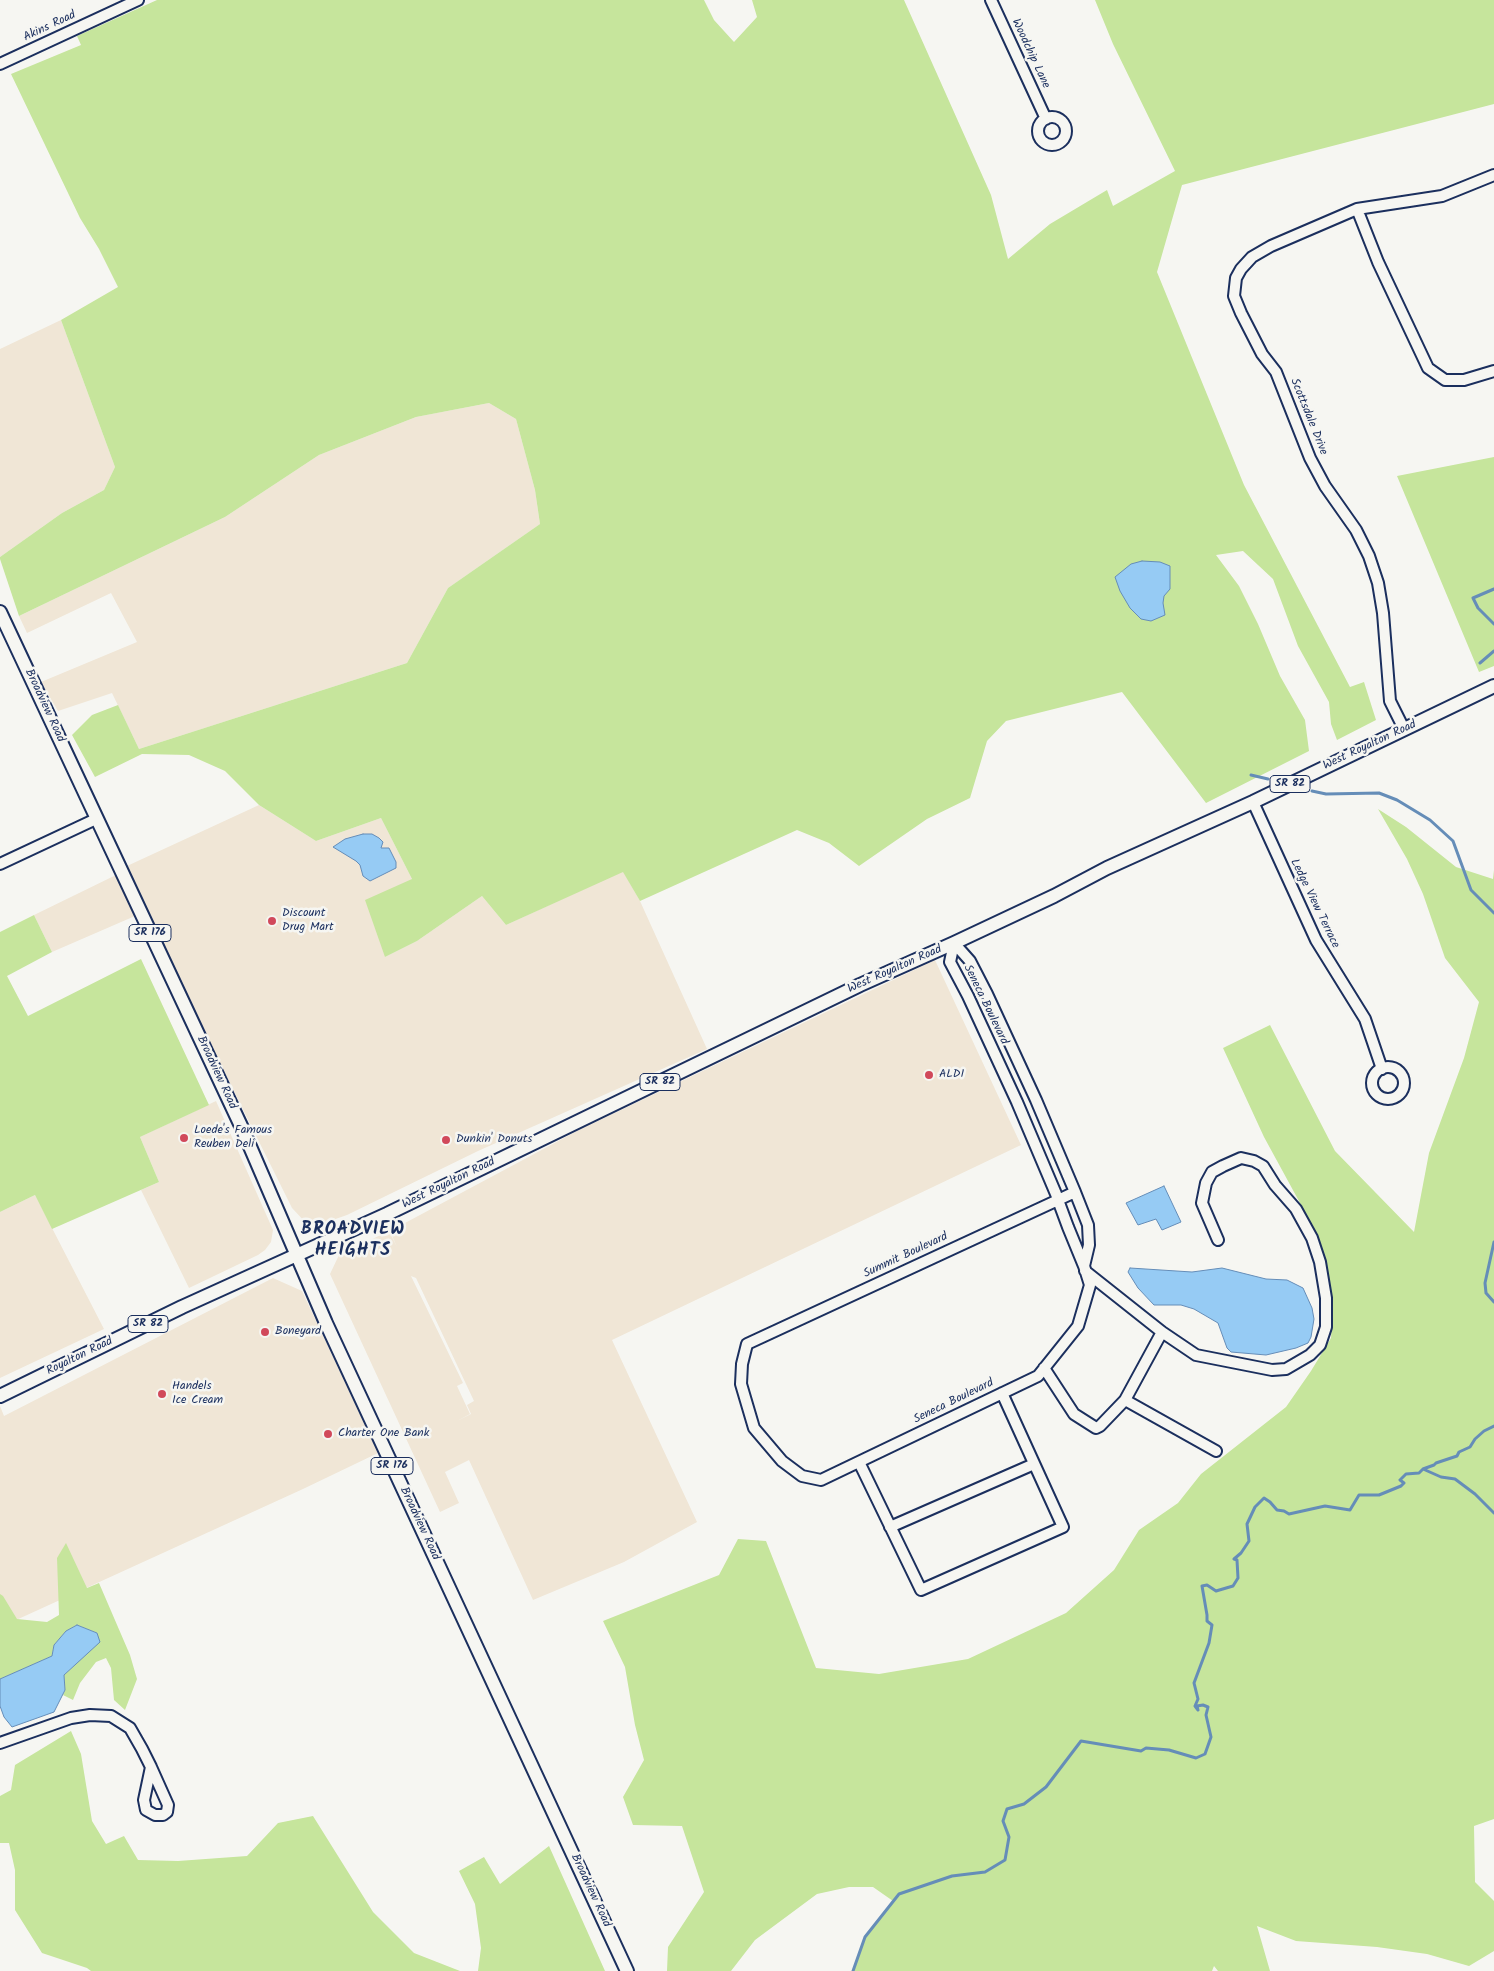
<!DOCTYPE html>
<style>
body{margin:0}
canvas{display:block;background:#f6f6f2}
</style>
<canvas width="1494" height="1971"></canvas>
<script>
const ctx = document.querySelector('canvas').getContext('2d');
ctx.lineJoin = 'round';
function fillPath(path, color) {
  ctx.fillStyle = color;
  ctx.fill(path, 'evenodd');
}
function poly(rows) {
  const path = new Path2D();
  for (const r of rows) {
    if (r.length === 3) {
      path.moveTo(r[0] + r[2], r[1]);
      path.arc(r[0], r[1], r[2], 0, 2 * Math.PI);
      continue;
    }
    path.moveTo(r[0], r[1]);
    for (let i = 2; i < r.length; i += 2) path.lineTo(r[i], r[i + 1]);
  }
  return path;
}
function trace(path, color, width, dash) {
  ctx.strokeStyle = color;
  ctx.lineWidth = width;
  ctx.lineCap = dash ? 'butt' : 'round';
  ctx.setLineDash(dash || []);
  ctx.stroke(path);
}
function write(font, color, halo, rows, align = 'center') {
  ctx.font = font + ' Kalam,sans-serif';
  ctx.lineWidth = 5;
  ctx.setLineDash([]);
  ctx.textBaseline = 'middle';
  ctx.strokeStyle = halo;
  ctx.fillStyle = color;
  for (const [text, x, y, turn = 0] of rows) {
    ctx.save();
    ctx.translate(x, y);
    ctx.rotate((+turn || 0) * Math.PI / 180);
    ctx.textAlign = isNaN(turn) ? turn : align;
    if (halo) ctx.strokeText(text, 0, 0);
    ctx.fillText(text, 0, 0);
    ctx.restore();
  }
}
fillPath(poly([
 [61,320,115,467,104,490,62,513,0,557,0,349],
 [489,403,516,419,535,490,540,524,448,588,407,663,139,749,112,693,58,711,41,682,137,642,111,593,27,633,19,616,225,517,319,455,416,417],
 [259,805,316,841,381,818,412,879,385,957,417,941,482,896,506,925,623,871,640,901,707,1049,478,1151,347,1215,321,1224,307,1224,292,1208,204,1031,127,866],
 [116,875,135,916,52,952,34,915],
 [935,960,1021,1145,612,1340,697,1522,624,1562,533,1600,469,1460,445,1472,459,1503,440,1512,330,1274,339,1255,389,1231,397,1247,390,1231,579,1130],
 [411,1276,416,1278,474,1401,467,1405,471,1414,457,1421,470,1414,457,1386,463,1383],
 [216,1101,273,1230,271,1242,265,1250,258,1255,189,1288,141,1190,159,1182,140,1137],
 [35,1195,104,1329,0,1378,0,1212],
 [273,1278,302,1291,378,1453,303,1489,3,1626,0,1620,0,1406,4,1416]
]), '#f0e6d6');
fillPath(poly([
 [157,0,704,0,714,20,734,42,757,17,752,0,904,0,991,195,1008,259,1050,224,1107,190,1113,206,1175,171,1113,44,1095,0,1494,0,1494,104,1182,185,1157,272,1244,485,1350,687,1364,682,1376,720,1337,740,1331,724,1329,702,1298,646,1273,579,1243,551,1216,555,1239,586,1258,624,1280,676,1305,720,1309,751,1206,803,1122,692,1006,721,987,741,970,798,927,819,859,866,829,843,797,830,640,901,623,872,506,925,482,896,417,941,385,957,365,900,412,879,381,818,316,841,259,805,225,771,189,755,142,754,95,777,72,735,92,715,118,705,139,749,407,663,448,588,540,524,535,490,516,419,489,403,416,417,319,455,225,517,19,616,0,559,0,557,62,513,104,490,115,467,61,320,118,287,99,249,80,218,11,74,81,45,77,36],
 [1494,457,1494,666,1479,672,1397,476],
 [1378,809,1406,827,1456,867,1493,879,1494,870,1494,1819,1474,1826,1475,1882,1494,1901,1494,1951,1469,1966,1427,1954,1377,1947,1296,1941,1257,1926,1270,1971,1218,1971,1214,1966,1212,1971,853,1971,865,1937,893,1901,873,1887,849,1887,817,1894,755,1940,731,1971,667,1971,668,1947,704,1892,682,1826,633,1825,623,1797,644,1760,635,1725,625,1667,603,1621,719,1575,738,1539,766,1541,816,1668,879,1674,968,1659,1066,1613,1114,1570,1139,1530,1178,1503,1201,1474,1286,1407,1311,1371,1331,1338,1332,1320,1322,1251,1300,1203,1264,1137,1223,1048,1270,1025,1335,1151,1414,1232,1429,1153,1464,1058,1479,1002,1445,958,1423,894,1407,859],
 [34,915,52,952,7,976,28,1016,141,959,209,1105,140,1137,159,1182,52,1229,35,1195,0,1212,0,932],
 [66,1543,87,1588,99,1583,130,1655,137,1679,125,1710,114,1700,111,1668,106,1658,96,1662,80,1683,73,1700,63,1695,65,1690,64,1675,99,1642,97,1633,77,1625,66,1631,54,1645,52,1656,0,1679,0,1594,3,1596,17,1619,47,1622,59,1615,57,1558],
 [71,1731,81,1754,92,1821,106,1844,124,1836,138,1860,178,1861,247,1856,278,1823,313,1816,373,1912,414,1953,460,1971,91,1971,87,1968,42,1953,15,1910,15,1870,9,1843,0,1843,0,1796,11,1790,15,1765],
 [549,1846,605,1971,478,1971,481,1948,475,1904,459,1871,484,1857,500,1884]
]), '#c6e59c');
const water = poly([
 [1142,561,1160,562,1170,566,1170,589,1164,596,1163,603,1165,615,1151,621,1141,619,1130,608,1120,591,1115,577,1131,564,1142,561],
 [363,834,372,834,379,838,383,842,381,848,389,848,396,862,396,868,370,881,363,876,360,865,356,861,333,847,345,839,363,834],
 [1164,1186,1181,1222,1162,1230,1156,1219,1138,1225,1126,1203,1164,1186],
 [1130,1268,1192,1272,1222,1268,1266,1279,1287,1280,1303,1288,1312,1308,1314,1319,1311,1337,1308,1343,1296,1348,1266,1355,1231,1352,1227,1348,1218,1323,1194,1309,1181,1305,1154,1305,1138,1288,1128,1272,1130,1268],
 [77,1625,97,1633,100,1642,64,1675,65,1690,54,1712,12,1727,4,1717,0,1706,0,1679,52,1656,54,1645,66,1631,77,1625]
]);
fillPath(water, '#96cbf4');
trace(water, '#658db8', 1);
trace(poly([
 [1494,589,1473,598,1478,608,1494,624],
 [1480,663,1494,651],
 [1251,775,1268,779],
 [1312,791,1326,794,1379,793,1397,800,1430,820,1453,841,1471,890,1494,913],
 [1494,1242,1485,1283,1486,1293,1494,1302],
 [1423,1469,1441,1477,1455,1479,1475,1494,1494,1513],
 [853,1971,865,1937,899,1894,952,1876,985,1872,1005,1860,1009,1837,1003,1821,1007,1809,1024,1804,1046,1787,1081,1741,1141,1751,1146,1748,1169,1750,1196,1758,1205,1754,1211,1737,1206,1715,1208,1707,1203,1705,1197,1706,1198,1710,1195,1706,1198,1699,1194,1683,1209,1643,1212,1625,1207,1621,1207,1615,1202,1586,1207,1585,1216,1591,1233,1586,1238,1578,1237,1560,1234,1559,1241,1553,1249,1541,1247,1524,1255,1507,1264,1498,1270,1502,1277,1510,1284,1511,1289,1514,1325,1506,1350,1510,1359,1495,1379,1495,1401,1486,1404,1483,1400,1480,1406,1474,1419,1473,1423,1469,1434,1465,1436,1463,1457,1456,1459,1452,1470,1447,1475,1439,1484,1431,1494,1426]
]), '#658db8', 3);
const minor = poly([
 [991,0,1046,119],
 [0,64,138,0],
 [1052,131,14],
 [1357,209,1378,262,1428,368,1445,380,1464,380,1494,371],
 [1404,729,1390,701,1383,613,1378,583,1369,556,1356,530,1325,486,1310,458,1276,372,1262,354,1241,313,1234,296,1236,278,1241,269,1252,257,1271,246,1357,209,1442,196,1494,175],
 [1253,802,1316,940,1365,1019,1382,1069],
 [0,864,96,819],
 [954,943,950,962,968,996,1017,1102,1056,1194,1058,1200,1068,1227,1084,1266,1090,1285,1078,1326,1038,1376,821,1480,802,1476,782,1461,754,1428,741,1384,742,1364,747,1344,1058,1200,1075,1192],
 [954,943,970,961,987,994,1036,1100,1075,1192,1088,1225,1089,1245,1084,1266],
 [1388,1083,16],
 [1085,1271,1162,1332,1196,1355,1272,1370,1286,1369,1310,1355,1320,1345,1326,1327,1326,1298,1320,1262,1312,1238,1296,1209,1275,1185,1263,1166,1254,1161,1241,1158,1223,1166,1212,1172,1206,1183,1202,1203,1218,1240],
 [1044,1368,1074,1414,1096,1428,1100,1426,1125,1400,1162,1332],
 [1125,1400,1216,1451],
 [859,1462,921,1590,1063,1527,1002,1393],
 [890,1527,1034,1464],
 [0,1743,71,1718,90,1715,111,1716,130,1728,142,1749,151,1767,168,1805,167,1812,163,1815,155,1815,146,1810,144,1800,151,1767]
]);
const major = poly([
 [0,612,242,1128,326,1323,627,1971],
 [0,1396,182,1307,387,1214,860,985,954,943,1054,896,1107,868,1253,802,1494,686]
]);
trace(minor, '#1b2f5e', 14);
trace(major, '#1b2f5e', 16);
trace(minor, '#f6f6f2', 10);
trace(major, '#f6f6f2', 12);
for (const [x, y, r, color] of [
 [272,921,5,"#d1495b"],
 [929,1075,5,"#d1495b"],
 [184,1138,5,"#d1495b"],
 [446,1140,5,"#d1495b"],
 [265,1332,5,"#d1495b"],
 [162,1394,5,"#d1495b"],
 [328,1434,5,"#d1495b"]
]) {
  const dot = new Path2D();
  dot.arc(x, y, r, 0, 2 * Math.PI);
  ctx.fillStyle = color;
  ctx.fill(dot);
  trace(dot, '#f6f6f2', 2);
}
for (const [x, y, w] of [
 [1290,784,40],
 [150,933,42],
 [660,1082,40],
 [148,1324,40],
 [392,1466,42]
]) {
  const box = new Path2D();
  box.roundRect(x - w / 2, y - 8.5, w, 17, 4);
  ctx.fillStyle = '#f6f6f2';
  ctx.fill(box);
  trace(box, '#1b2f5e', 1);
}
write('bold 11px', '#1b2f5e', null, [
 ["SR 82",1290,784],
 ["SR 176",150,933],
 ["SR 82",660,1082],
 ["SR 82",148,1324],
 ["SR 176",392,1466]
]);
write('12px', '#1b2f5e', '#f6f6f2', [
 ["Akins Road",50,27,-25],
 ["Woodchip Lane",1030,54,65],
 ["Scottsdale Drive",1308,417,68],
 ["Broadview Road",44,706,65],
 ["West Royalton Road",1370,746,-25],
 ["Ledge View Terrace",1314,904,64],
 ["West Royalton Road",895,970,-24],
 ["Seneca Boulevard",985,1005,64],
 ["Broadview Road",216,1073,65],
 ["West Royalton Road",449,1184,-26],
 ["Summit Boulevard",906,1256,-25],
 ["Royalton Road",80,1357,-26],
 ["Seneca Boulevard",954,1402,-26],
 ["Broadview Road",419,1524,65],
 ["Broadview Road",590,1891,65]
]);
write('12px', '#1b2f5e', '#f6f6f2', [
 ["Discount",282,914],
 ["Drug Mart",282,928],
 ["ALDI",939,1075],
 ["Loede's Famous",194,1131],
 ["Reuben Deli",194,1145],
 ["Dunkin' Donuts",456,1140],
 ["Boneyard",275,1332],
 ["Handels",172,1387],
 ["Ice Cream",172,1401],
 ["Charter One Bank",338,1434]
], 'left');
ctx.letterSpacing = '1px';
write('bold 18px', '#1b2f5e', '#f6f6f2', [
 ["BROADVIEW",353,1231],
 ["HEIGHTS",353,1252]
]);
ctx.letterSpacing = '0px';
</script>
